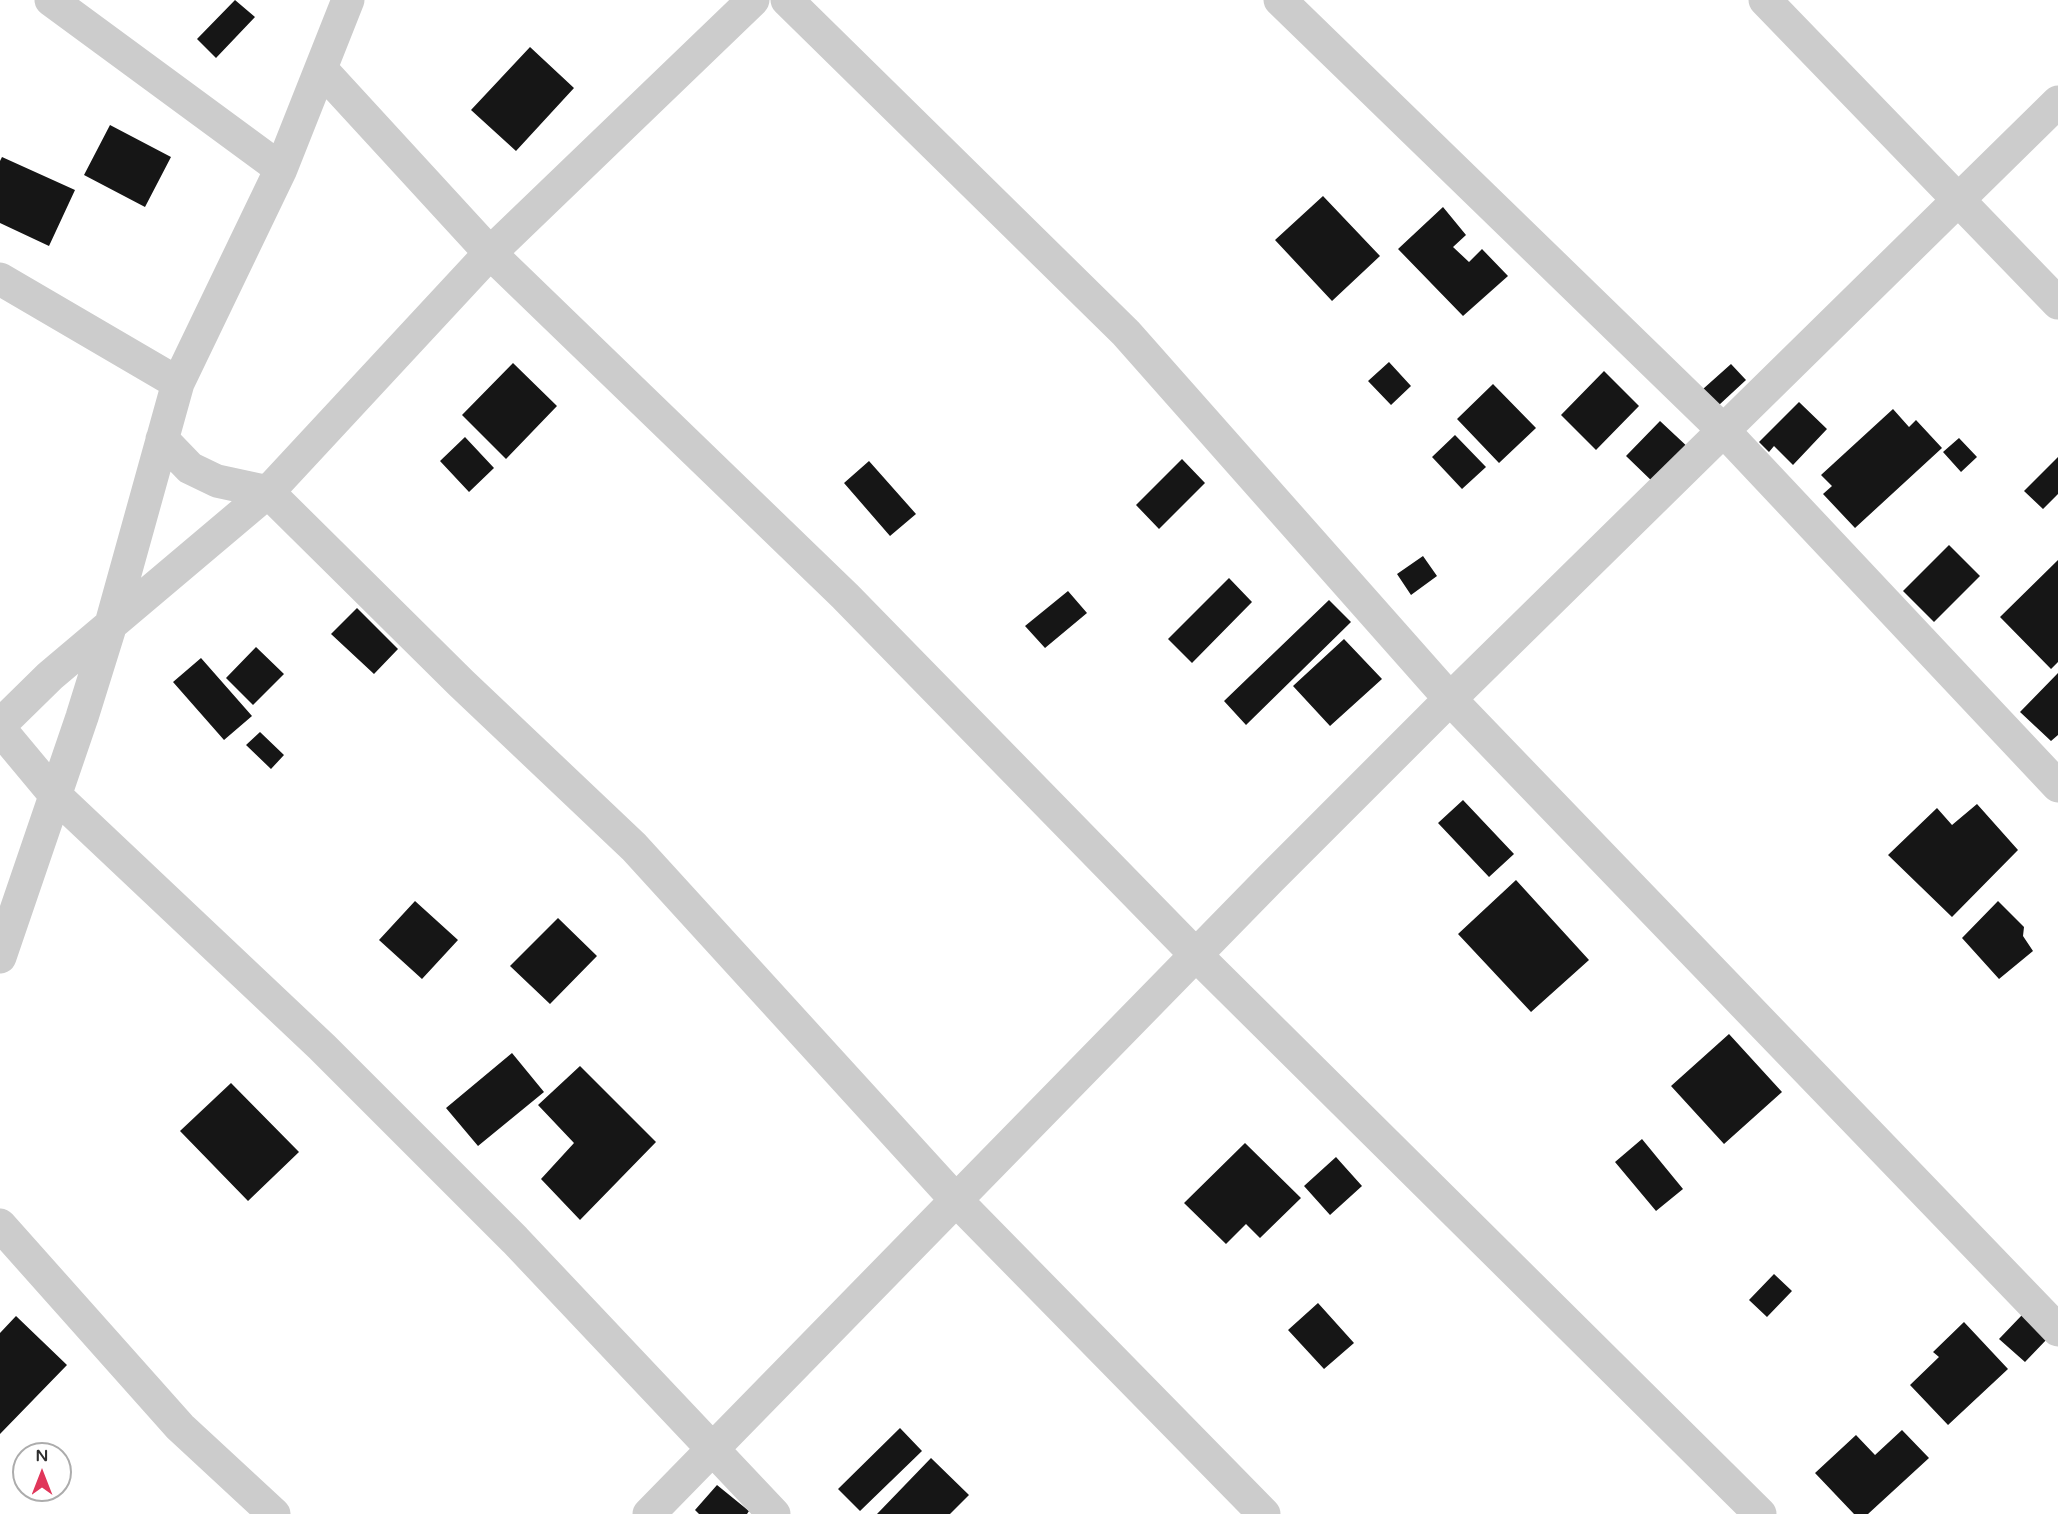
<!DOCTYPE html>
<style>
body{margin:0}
#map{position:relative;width:2058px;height:1514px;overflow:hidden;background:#fff;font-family:"Varela Round",sans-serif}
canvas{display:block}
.north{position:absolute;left:12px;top:1442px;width:60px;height:60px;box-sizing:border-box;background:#fff;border:2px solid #acacac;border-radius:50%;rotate:0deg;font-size:16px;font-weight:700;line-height:24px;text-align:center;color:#2f2f2f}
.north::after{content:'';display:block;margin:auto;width:21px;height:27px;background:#e0365a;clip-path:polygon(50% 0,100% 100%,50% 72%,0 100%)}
</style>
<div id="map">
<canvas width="2058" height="1514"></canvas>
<div class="north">N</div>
</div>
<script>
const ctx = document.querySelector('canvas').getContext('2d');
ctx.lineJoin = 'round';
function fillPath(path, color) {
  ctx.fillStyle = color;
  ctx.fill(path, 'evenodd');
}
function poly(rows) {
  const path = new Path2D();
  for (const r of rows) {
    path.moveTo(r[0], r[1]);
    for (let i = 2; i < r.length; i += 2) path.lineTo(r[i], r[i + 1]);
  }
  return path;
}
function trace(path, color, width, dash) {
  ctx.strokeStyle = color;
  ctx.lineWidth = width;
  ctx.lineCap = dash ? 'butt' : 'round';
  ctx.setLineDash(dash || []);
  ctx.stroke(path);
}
fillPath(poly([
 [235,0,255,17,216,58,197,39],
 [530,47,574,88,516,151,471,110],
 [110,125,171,157,145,207,84,175],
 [2,157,75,190,49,246,0,223,0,161],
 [1323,196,1380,256,1332,301,1275,240],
 [1443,207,1466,235,1453,247,1469,262,1482,249,1508,276,1463,316,1398,249],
 [1389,362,1411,386,1391,405,1368,381],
 [513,363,557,406,506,459,462,415],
 [1731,364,1746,380,1719,405,1703,389],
 [1604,371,1639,406,1596,450,1561,415],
 [1493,384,1536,428,1499,463,1457,419],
 [1799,402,1827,429,1793,465,1774,446,1769,452,1759,442],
 [1893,409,1909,427,1916,420,1942,448,1855,528,1823,494,1832,486,1821,475],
 [1660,421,1691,450,1656,485,1626,456],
 [1455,435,1486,467,1462,489,1432,457],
 [465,437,494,468,469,492,440,461],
 [1959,438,1977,457,1961,472,1943,452],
 [2058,457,2058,494,2043,509,2024,491],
 [1182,459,1205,483,1159,529,1136,505],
 [869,461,916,514,890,536,844,483],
 [1949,545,1980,576,1934,622,1903,591],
 [1423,556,1437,576,1411,595,1397,574],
 [2058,560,2058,662,2051,669,2000,617],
 [1229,578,1252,602,1192,663,1168,639],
 [1068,591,1087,613,1045,648,1025,626],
 [1329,600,1351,622,1246,725,1224,701],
 [357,608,398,649,374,674,331,634],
 [1344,639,1382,679,1330,726,1293,686],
 [256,647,284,674,253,705,226,678],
 [201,658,252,716,224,740,173,682],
 [2058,673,2058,735,2051,741,2020,712],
 [260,732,284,755,271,769,246,745],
 [1463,800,1514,854,1489,877,1438,823],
 [1977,804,2018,850,1952,917,1888,855,1937,808,1952,825],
 [1516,880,1589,960,1531,1012,1458,934],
 [415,901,458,940,422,979,379,940],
 [1998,901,2024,927,2023,936,2033,951,1999,979,1962,938],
 [558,918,597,956,550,1004,510,966],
 [1729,1034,1782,1092,1724,1144,1671,1086],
 [512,1053,544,1092,478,1146,446,1108],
 [580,1066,656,1142,580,1220,541,1179,574,1143,538,1105],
 [231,1083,299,1152,248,1201,180,1131],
 [1642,1139,1683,1189,1656,1211,1615,1162],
 [1245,1143,1301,1198,1260,1238,1246,1224,1226,1244,1184,1203],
 [1336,1157,1362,1186,1330,1215,1304,1186],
 [1774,1274,1792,1291,1767,1317,1749,1300],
 [1318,1303,1354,1343,1324,1369,1288,1330],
 [2022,1315,2048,1338,2025,1362,1999,1339],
 [16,1316,67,1365,0,1434,0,1333],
 [1964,1322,2008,1369,1948,1425,1910,1385,1939,1357,1933,1352],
 [900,1428,922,1451,860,1511,838,1489],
 [1902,1430,1929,1458,1868,1514,1854,1514,1815,1473,1856,1435,1875,1455],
 [931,1458,969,1495,950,1514,877,1514],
 [717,1485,749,1511,747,1514,699,1514,695,1510]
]), '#161616');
trace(poly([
 [51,0,281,169],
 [787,0,1126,333,1450,699,2058,1330],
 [1280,0,1724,431,2058,786],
 [1765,0,2058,303],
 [321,69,490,253,845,596,1196,955,1760,1514],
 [0,279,178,383],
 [162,439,190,468,217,481,268,492,461,683,634,847,956,1200,1264,1514],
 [0,725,50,676,268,492,490,253,753,0],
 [0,729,55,795,322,1047,515,1240,774,1514],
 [0,957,82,717,111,624,178,383,281,169,348,0],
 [0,1225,180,1427,274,1514],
 [649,1514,1271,878,1450,699,2058,102]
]), '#ccc', 33);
</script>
